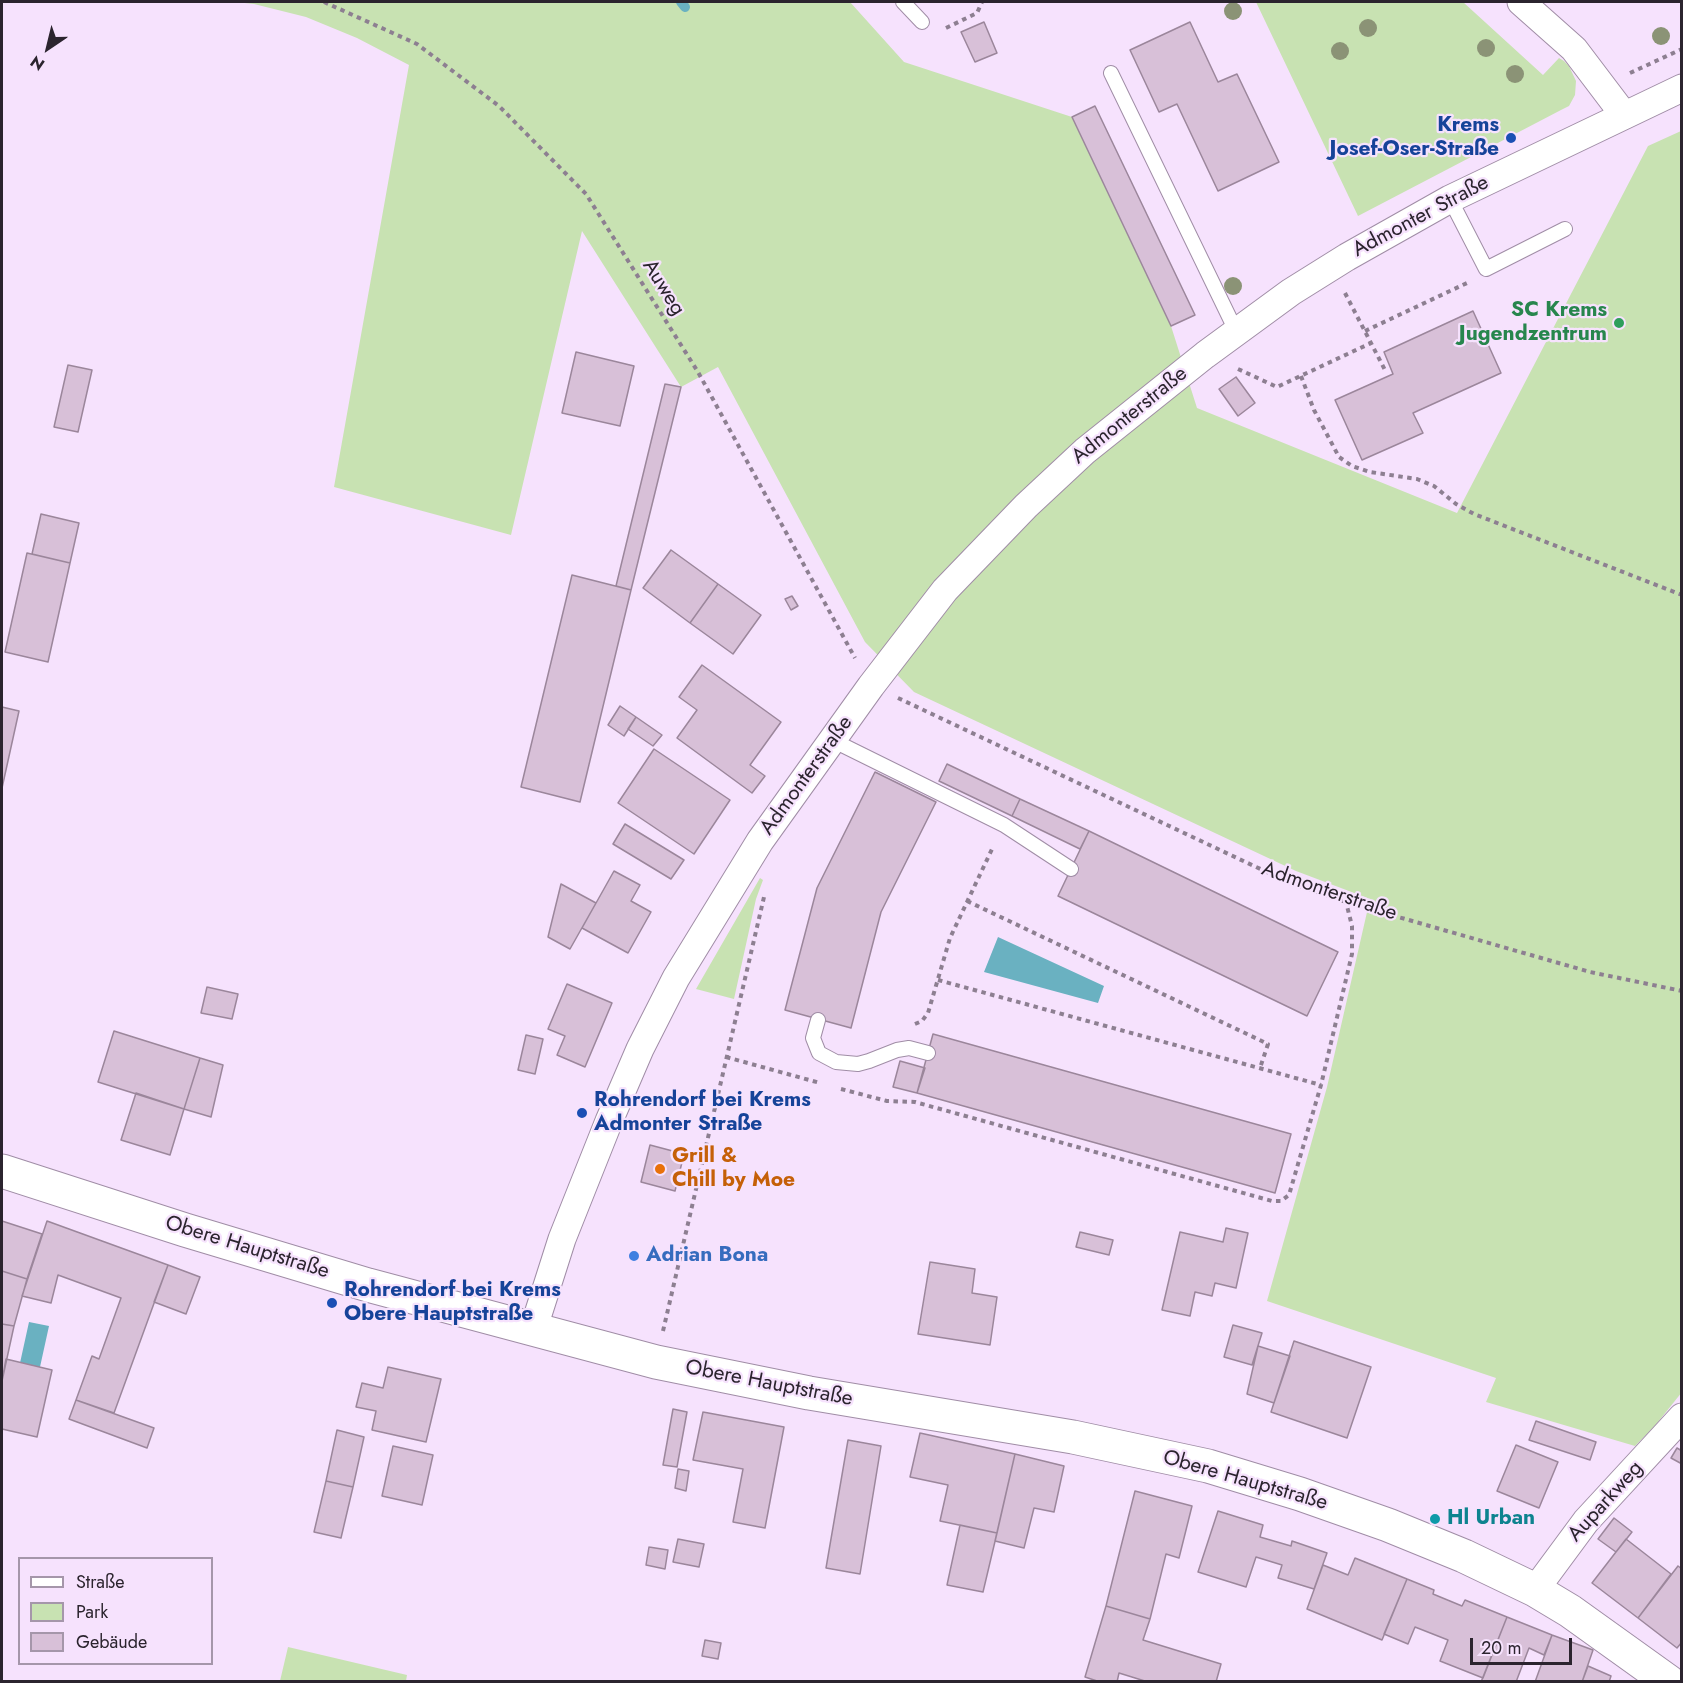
<!DOCTYPE html>
<meta charset="utf-8">
<style>
body{margin:0}
#map{position:relative;width:1683px;height:1683px;overflow:hidden;background:#f6e2fd;font-family:Jost,sans-serif}
canvas{display:block}
.frame{position:absolute;inset:0;border:3px solid #2b242e;pointer-events:none}
.legend{position:absolute;left:18px;top:1557px;width:195px;height:108px;box-sizing:border-box;background:#f6e2fd;border:2px solid #a596aa;margin:0;padding:8px 10px;list-style:none;font-size:18px;color:#2b242e}
.legend li{display:flex;align-items:center;gap:12px;height:30px}
.legend b{width:30px;border:2px solid #a596aa}
.north{position:absolute;left:18px;top:18px;width:60px;height:60px;-webkit-text-stroke:4px #f6e2fd;paint-order:stroke;rotate:215deg;font-size:16px;font-weight:700;line-height:24px;text-align:center;color:#2b242e}
.north::after{content:'';display:block;margin:auto;width:21px;height:27px;background:#2b242e;clip-path:polygon(50% 0,100% 100%,50% 72%,0 100%)}
.scale{position:absolute;left:1470px;top:1638px;width:102px;height:27px;box-sizing:border-box;border:3px solid #2b242e;border-top:0;padding-left:8px;font-size:18px;line-height:21px;white-space:nowrap;color:#2b242e;-webkit-text-stroke:4px #f6e2fd;paint-order:stroke}
</style>
<div id="map">
<canvas width="1683" height="1683"></canvas>
<div class="frame"></div>
<ul class="legend">
<li><b style="height:8px;background:#fff"></b>Straße</li>
<li><b style="height:16px;background:#c8e2b2"></b>Park</li>
<li><b style="height:16px;background:#d8c0d8"></b>Gebäude</li>
</ul>
<div class="north">N</div>
<div class="scale">20 m</div>
</div>
<script>
const ctx = document.querySelector('canvas').getContext('2d');
ctx.lineJoin = 'round';
function fillPath(path, color) {
  ctx.fillStyle = color;
  ctx.fill(path, 'evenodd');
}
function poly(rows) {
  const path = new Path2D();
  for (const r of rows) {
    path.moveTo(r[0], r[1]);
    for (let i = 2; i < r.length; i += 2) path.lineTo(r[i], r[i + 1]);
  }
  return path;
}
function trace(path, color, width, dash) {
  ctx.strokeStyle = color;
  ctx.lineWidth = width;
  ctx.lineCap = dash ? 'butt' : 'round';
  ctx.setLineDash(dash || []);
  ctx.stroke(path);
}
function write(font, color, halo, rows, align = 'center') {
  ctx.font = font + ' Jost,sans-serif';
  ctx.lineWidth = 4.5;
  ctx.setLineDash([]);
  ctx.textBaseline = 'middle';
  ctx.strokeStyle = halo;
  ctx.fillStyle = color;
  for (const [text, x, y, turn = 0] of rows) {
    ctx.save();
    ctx.translate(x, y);
    ctx.rotate((+turn || 0) * Math.PI / 180);
    ctx.textAlign = isNaN(turn) ? turn : align;
    if (halo) ctx.strokeText(text, 0, 0);
    ctx.fillText(text, 0, 0);
    ctx.restore();
  }
}
fillPath(poly([
 [235,2,850,2,904,62,1072,117,1171,326,1197,408,1457,513,1648,146,1681,131,1682,1392,1654,1427,1635,1446,1486,1402,1496,1378,1267,1301,1327,1087,1370,899,1296,871,914,692,865,642,718,367,681,387,582,231,511,535,334,487,409,65,357,38,306,17,254,4],
 [1256,2,1463,2,1543,75,1559,58,1564,61,1569,66,1576,81,1575,95,1569,106,1561,110,1358,216],
 [760,878,763,880,756,899,734,999,696,989],
 [288,1647,407,1675,406,1681,280,1681]
]), '#c8e2b2');
fillPath(poly([
 [998,937,1104,986,1098,1003,984,972],
 [29,1322,49,1326,40,1367,20,1363]
]), '#6ab1c1');
trace(poly([
 [681,2,685,7]
]), '#6ab1c1', 10);
const building = poly([
 [984,22,997,53,975,62,961,32,984,22],
 [1190,22,1218,82,1237,74,1279,162,1218,191,1177,104,1159,112,1130,50,1190,22],
 [1095,106,1195,315,1171,326,1072,117,1095,106],
 [1473,311,1501,373,1413,413,1423,433,1362,460,1335,400,1393,374,1384,352,1473,311],
 [576,352,634,366,620,426,562,413,576,352],
 [68,365,92,370,78,432,54,427,68,365],
 [1236,377,1255,403,1238,416,1219,389,1236,377],
 [665,384,681,387,631,590,616,586,665,384],
 [41,514,79,523,70,563,32,554,41,514],
 [671,550,718,584,690,623,643,588,671,550],
 [27,553,70,563,48,662,5,652,27,553],
 [572,575,631,590,580,802,521,787,572,575],
 [718,584,761,615,733,654,690,623,718,584],
 [792,596,798,606,791,610,785,599,792,596],
 [702,665,781,722,750,765,765,776,752,793,677,738,697,710,679,697,702,665],
 [620,706,636,717,624,736,608,725,620,706],
 [2,707,19,711,2,788,2,707],
 [636,717,662,735,653,746,628,729,636,717],
 [654,749,730,800,694,854,618,803,654,749],
 [947,764,1020,799,1012,816,939,781,947,764],
 [875,772,936,802,881,912,851,1028,785,1010,817,888,875,772],
 [1020,799,1089,831,1080,849,1012,816,1020,799],
 [625,824,684,860,671,879,613,844,625,824],
 [1089,831,1338,952,1307,1016,1058,896,1089,831],
 [614,871,640,885,631,901,651,912,628,953,582,928,614,871],
 [561,884,596,903,570,949,548,937,561,884],
 [567,984,612,1003,585,1067,557,1055,565,1036,548,1029,567,984],
 [207,987,238,994,232,1019,201,1013,207,987],
 [114,1031,200,1058,184,1109,98,1082,114,1031],
 [933,1034,1291,1134,1275,1193,917,1093,933,1034],
 [526,1035,543,1039,535,1074,518,1070,526,1035],
 [200,1058,223,1065,211,1117,184,1109,200,1058],
 [900,1061,925,1068,917,1093,893,1087,900,1061],
 [136,1093,184,1109,170,1155,121,1140,136,1093],
 [650,1145,684,1154,675,1191,641,1182,650,1145],
 [2,1221,42,1234,27,1279,2,1271,2,1221],
 [47,1221,168,1265,114,1413,76,1400,92,1356,99,1359,121,1298,58,1275,51,1303,22,1296,47,1221],
 [1226,1228,1248,1233,1236,1288,1215,1283,1212,1296,1195,1292,1190,1316,1162,1310,1180,1232,1223,1242,1226,1228],
 [1080,1232,1113,1240,1109,1255,1076,1247,1080,1232],
 [930,1262,975,1269,972,1293,997,1297,990,1345,918,1334,930,1262],
 [168,1265,200,1277,186,1314,154,1302,168,1265],
 [2,1271,27,1279,14,1326,2,1324,2,1271],
 [2,1324,14,1326,2,1381,2,1324],
 [1233,1325,1262,1333,1252,1365,1224,1357,1233,1325],
 [1294,1341,1371,1367,1347,1438,1271,1412,1294,1341],
 [1258,1346,1290,1356,1274,1403,1247,1394,1258,1346],
 [6,1359,52,1370,37,1437,2,1429,2,1381,6,1359],
 [388,1367,441,1379,426,1442,372,1430,376,1411,356,1407,362,1383,383,1388,388,1367],
 [76,1400,154,1428,147,1448,69,1419,76,1400],
 [673,1409,687,1412,677,1467,663,1465,673,1409],
 [703,1412,784,1427,765,1528,733,1522,743,1469,693,1460,703,1412],
 [1536,1421,1596,1442,1590,1460,1529,1440,1536,1421],
 [337,1430,364,1437,353,1487,326,1481,337,1430],
 [920,1433,1015,1454,997,1533,940,1521,948,1485,910,1477,920,1433],
 [848,1440,881,1446,860,1574,826,1568,848,1440],
 [1516,1445,1558,1462,1539,1508,1497,1491,1516,1445],
 [393,1446,433,1455,422,1505,382,1496,393,1446],
 [1677,1448,1682,1451,1682,1464,1671,1458,1677,1448],
 [1015,1454,1064,1466,1054,1512,1034,1508,1024,1548,995,1541,1015,1454],
 [678,1469,689,1471,686,1491,675,1488,678,1469],
 [326,1481,353,1487,341,1538,314,1532,326,1481],
 [1135,1491,1192,1506,1179,1558,1166,1554,1150,1619,1106,1606,1135,1491],
 [1218,1511,1263,1525,1260,1537,1291,1546,1292,1541,1327,1553,1314,1589,1278,1578,1282,1565,1256,1557,1246,1587,1198,1572,1218,1511],
 [1614,1518,1632,1532,1616,1552,1598,1539,1614,1518],
 [960,1525,997,1533,983,1592,947,1585,960,1525],
 [678,1539,704,1544,699,1567,673,1562,678,1539],
 [1626,1539,1671,1574,1638,1618,1592,1583,1626,1539],
 [649,1547,668,1550,665,1569,646,1565,649,1547],
 [1355,1558,1407,1579,1382,1640,1307,1609,1323,1565,1348,1575,1355,1558],
 [1678,1566,1682,1569,1682,1642,1677,1648,1638,1618,1678,1566],
 [1407,1579,1434,1590,1433,1594,1462,1606,1465,1600,1507,1617,1483,1678,1440,1661,1448,1640,1415,1627,1408,1644,1384,1634,1407,1579],
 [1106,1606,1150,1619,1143,1640,1221,1664,1216,1682,1148,1682,1119,1673,1117,1682,1100,1682,1085,1677,1106,1606],
 [1507,1617,1552,1635,1544,1655,1529,1648,1516,1682,1481,1682,1507,1617],
 [1552,1635,1593,1650,1582,1682,1535,1682,1552,1635],
 [705,1640,721,1643,718,1659,702,1656,705,1640],
 [1588,1666,1611,1676,1609,1682,1582,1682,1588,1666]
]);
fillPath(building, '#d8c0d8');
trace(building, '#9b869b', 1.5);
const lane = poly([
 [903,2,922,22],
 [1111,73,1236,331],
 [1450,199,1486,269,1565,229],
 [832,740,1004,825,1071,869],
 [818,1020,813,1038,819,1053,836,1062,858,1064,869,1061,897,1050,909,1048,928,1053]
]);
const street = poly([
 [1521,2,1574,49,1624,115],
 [533,1330,562,1239,609,1121,640,1049,676,978,760,841,871,686,945,590,1026,506,1085,451,1205,355,1291,292,1347,257,1450,199,1682,88],
 [1535,1590,1586,1521,1682,1417]
]);
const secondary = poly([
 [2,1171,185,1230,368,1285,656,1362,809,1393,1073,1437,1208,1466,1300,1494,1388,1525,1464,1556,1535,1590,1570,1611,1669,1682]
]);
trace(lane, '#a08da6', 16);
trace(street, '#a08da6', 29);
trace(secondary, '#a08da6', 35);
trace(poly([
 [324,2,417,44,499,106,586,194,698,372,855,658],
 [946,28,977,13,982,2],
 [1630,73,1682,49],
 [1345,293,1386,372],
 [1365,331,1467,283],
 [1238,369,1277,387,1371,343],
 [1301,376,1314,410,1339,457,1352,466,1370,472,1417,479,1434,486,1456,504,1474,514,1682,595],
 [898,698,1290,883,1346,902,1590,972,1682,991],
 [967,901,1268,1044,1260,1068],
 [938,980,1321,1085],
 [915,1024,922,1021,928,1013,950,938,993,847],
 [726,1057,820,1083],
 [841,1089,887,1101,915,1102,1272,1201,1281,1201,1289,1195,1321,1085,1352,954,1352,926,1346,902],
 [663,1331,764,897]
]), '#8d7f91', 4, [4.5, 4.5]);
trace(lane, '#fff', 14);
trace(street, '#fff', 27);
trace(secondary, '#fff', 33);
ctx.fillStyle = '#8b9376';
for (const [x, y] of [
 [1233,11],
 [1368,28],
 [1661,36],
 [1486,48],
 [1340,51],
 [1515,74],
 [1233,286]
]) {
  ctx.beginPath();
  ctx.arc(x, y, 9, 0, 2 * Math.PI);
  ctx.fill();
}
for (const [x, y, r, color] of [
 [1511,138,6,"#1a4fb4"],
 [1619,323,6,"#2e9e5b"],
 [582,1113,6,"#1a4fb4"],
 [660,1169,6,"#e8710a"],
 [634,1256,6,"#3f7fe0"],
 [332,1303,6,"#1a4fb4"],
 [1435,1519,6,"#0f9aa8"]
]) {
  const dot = new Path2D();
  dot.arc(x, y, r, 0, 2 * Math.PI);
  ctx.fillStyle = color;
  ctx.fill(dot);
  trace(dot, '#f6e2fd', 2);
}
write('bold 21px', '#164399', '#f6e2fd', [
 ["Krems",1499,126,"right"],
 ["Josef-Oser-Straße",1499,150,"right"],
 ["Rohrendorf bei Krems",594,1101],
 ["Admonter Straße",594,1125],
 ["Rohrendorf bei Krems",344,1291],
 ["Obere Hauptstraße",344,1315]
], 'left');
write('21px', '#2b242e', '#f6e2fd', [
 ["Admonter Straße",1421,217,-28],
 ["Auweg",663,288,58],
 ["Admonterstraße",1130,416,-39],
 ["Admonterstraße",807,776,-54],
 ["Admonterstraße",1329,892,19],
 ["Obere Hauptstraße",247,1248,17],
 ["Obere Hauptstraße",769,1384,11],
 ["Obere Hauptstraße",1245,1481,16],
 ["Auparkweg",1606,1502,-48]
]);
write('bold 21px', '#27864d', '#f6e2fd', [
 ["SC Krems",1607,311],
 ["Jugendzentrum",1607,335]
], 'right');
write('bold 21px', '#c56008', '#f6e2fd', [
 ["Grill &",672,1157],
 ["Chill by Moe",672,1181]
], 'left');
write('bold 21px', '#366cbe', '#f6e2fd', [
 ["Adrian Bona",646,1256]
], 'left');
write('bold 21px', '#0d838f', '#f6e2fd', [
 ["Hl Urban",1447,1519]
], 'left');
</script>
